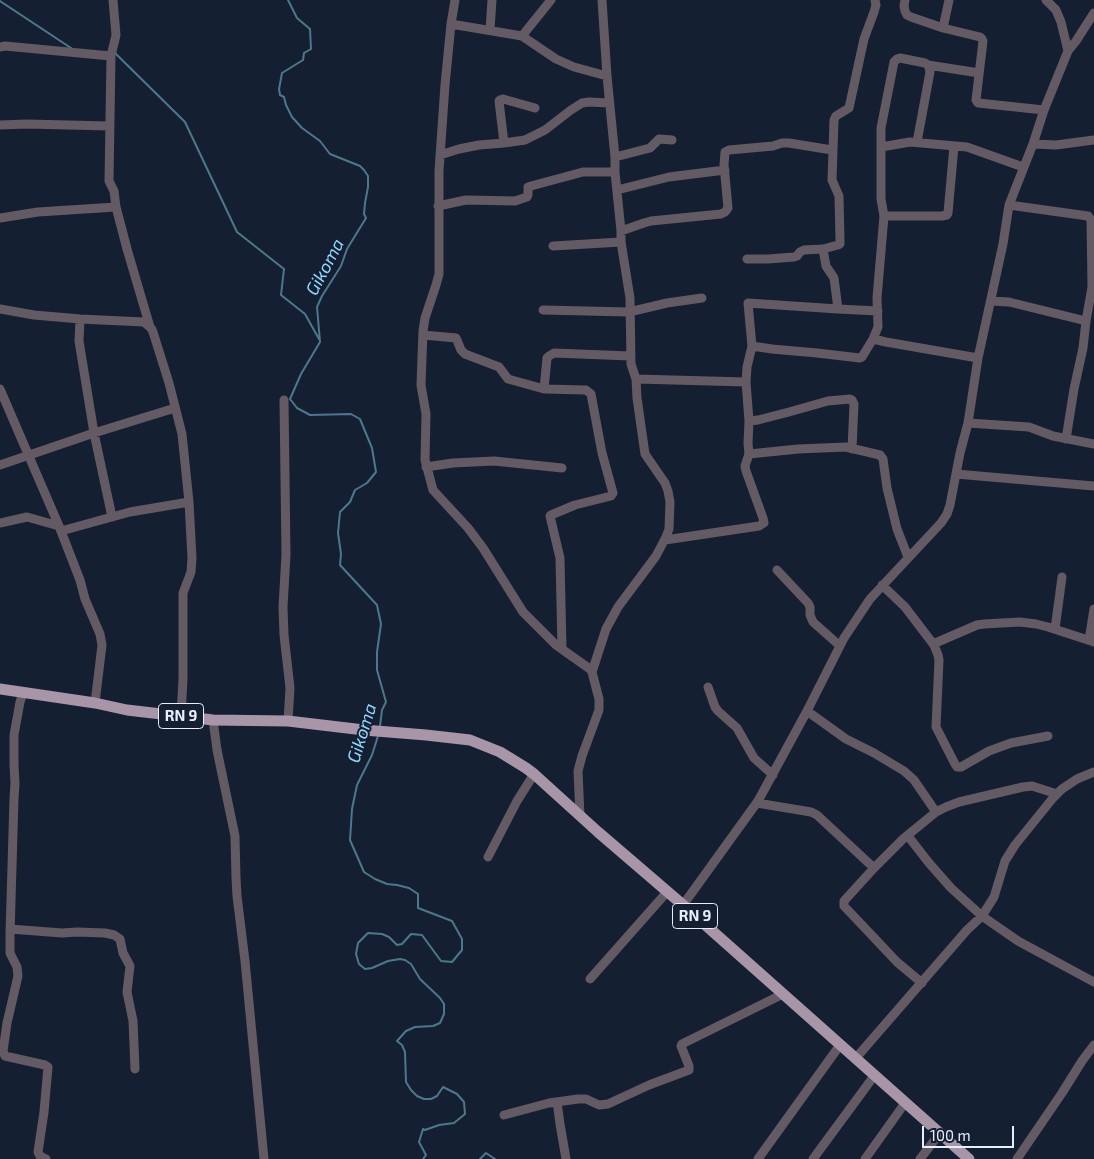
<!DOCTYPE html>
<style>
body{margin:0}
#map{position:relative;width:1094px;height:1159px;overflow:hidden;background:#151f32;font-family:"Exo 2",sans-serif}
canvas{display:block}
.scale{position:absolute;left:922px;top:1126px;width:92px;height:22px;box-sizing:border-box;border:2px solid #e8effc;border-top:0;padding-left:6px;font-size:15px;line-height:18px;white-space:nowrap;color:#e8effc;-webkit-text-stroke:4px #151f32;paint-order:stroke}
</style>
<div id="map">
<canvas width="1094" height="1159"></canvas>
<div class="scale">100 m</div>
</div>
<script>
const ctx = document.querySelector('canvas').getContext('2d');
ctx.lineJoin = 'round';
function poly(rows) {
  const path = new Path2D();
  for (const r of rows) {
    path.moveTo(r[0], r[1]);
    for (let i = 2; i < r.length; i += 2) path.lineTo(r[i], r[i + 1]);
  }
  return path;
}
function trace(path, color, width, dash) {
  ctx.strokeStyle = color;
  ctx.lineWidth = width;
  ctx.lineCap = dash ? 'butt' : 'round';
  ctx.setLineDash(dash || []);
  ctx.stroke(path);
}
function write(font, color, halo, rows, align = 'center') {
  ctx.font = font + ' "Exo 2",sans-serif';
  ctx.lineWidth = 4;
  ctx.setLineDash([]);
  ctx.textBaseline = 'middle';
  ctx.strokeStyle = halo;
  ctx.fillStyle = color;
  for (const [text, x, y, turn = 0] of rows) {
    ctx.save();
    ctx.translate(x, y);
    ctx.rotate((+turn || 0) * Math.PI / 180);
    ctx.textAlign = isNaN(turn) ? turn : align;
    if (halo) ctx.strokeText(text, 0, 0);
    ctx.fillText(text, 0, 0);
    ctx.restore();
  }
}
trace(poly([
 [288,0,297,18,310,29,311,49,304,53,303,60,282,73,279,89,280,95,284,97,286,105,292,117,302,128,320,141,330,154,360,166,364,170,368,176,368,187,365,203,364,214,366,218,347,249,341,266,322,296,317,307,320,342,301,374,290,399,297,408,310,415,351,414,360,419,372,448,376,472,367,483,355,490,350,502,340,512,338,533,341,554,340,565,377,605,381,624,377,652,377,670,386,702,382,710,380,726],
 [0,1,71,48],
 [115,53,185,122,237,232,284,269,281,295,305,314,319,339],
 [378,736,372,755,357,785,352,809,350,840,364,872,375,879,387,884,397,885,409,888,418,894,418,908,452,921,462,939,462,950,452,962,441,961,422,935,411,934,402,944,397,945,389,937,382,934,368,933,358,943,356,954,359,964,365,969,372,968,388,961,400,959,405,960,411,964,420,979,440,998,444,1004,444,1014,440,1023,433,1026,415,1027,406,1031,397,1041,402,1045,405,1052,406,1082,411,1090,417,1096,424,1099,431,1099,437,1096,443,1087,457,1094,464,1102,465,1114,454,1123,439,1125,425,1130,423,1129,419,1142,426,1155,423,1159],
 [480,1159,486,1153,495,1159]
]), '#4b788d', 2);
trace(poly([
 [113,0,116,35,111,56,109,181,114,191,116,207,127,249,150,327],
 [455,0,451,24,445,85,439,171,439,274,436,285,425,318,423,331,421,385,426,414,425,460,433,490,468,528,483,548,523,612,556,645,590,669,592,672,599,699,599,710,582,756,578,771,580,816],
 [875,0,876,5,874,12,864,39,849,108,836,116,834,120,832,180,839,196,840,240,840,244,838,245,823,249,826,266,834,278,838,309,878,311],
 [905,0,904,6,905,11,907,15,911,17,943,28,980,37,982,39,983,41,976,100,978,103,1044,110],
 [451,24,522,36,556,59,574,67,607,76],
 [943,28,949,0],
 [490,30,492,0],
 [522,36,551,0],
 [0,47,5,46,111,56],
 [1068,51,1076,41,1094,13],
 [928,65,979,73],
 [0,125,27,124,109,126],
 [917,142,930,72,929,67,928,65,925,63,900,58,897,59,894,62,881,128,881,199,884,216,877,298,878,327,873,339,886,342,978,358],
 [504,143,499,101,500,100,503,99,535,108],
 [1033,144,1056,145,1094,140],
 [881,147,910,142,967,147,1023,167],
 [440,155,459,149,479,145,504,143,525,140,545,130,571,110,582,103,589,102,609,103],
 [615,157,650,148,659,139,672,140],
 [617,190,669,177,725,170],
 [1009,205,1088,216,1091,220,1092,287,1086,321,1083,348,1074,389,1066,439],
 [438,206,466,200,515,201,527,197,528,195,528,187,531,186,583,172,615,172],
 [884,216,942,216,947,215,948,213,954,146],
 [0,218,38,212,116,207],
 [621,231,644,223,651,221,721,214,725,212,728,208,724,165,725,152,729,150,773,146,782,143,789,143,832,150],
 [553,246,621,242],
 [747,259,768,259,794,257,797,256,800,252,804,250,823,249],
 [991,301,1009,302,1086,321],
 [0,309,34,315,80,319,144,322,151,328,153,332,169,383,182,434,189,502,192,558,191,572,183,593,183,679,181,716],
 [543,310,629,312,667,303,702,298],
 [80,319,79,341,94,433,112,517],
 [423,335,456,338,457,340,461,350,465,354,499,367,508,379,544,389],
 [752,346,748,303,838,309],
 [636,379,746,382,747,367,752,346,772,349,817,353,860,358,862,357,873,339],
 [746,382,749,421],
 [0,389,59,526,80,580,85,599,100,634,102,645,95,703],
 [284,400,286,555,283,607,284,635,290,688,288,721],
 [968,423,1029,427,1053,436,1094,444],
 [749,454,798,449,846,447,880,455,883,459,887,488,897,529,908,557],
 [0,465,94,433,175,408],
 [426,467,453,463,494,461,562,468],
 [956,474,1094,486],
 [0,523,27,517,59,526],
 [61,531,130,512,189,502],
 [665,540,759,526,764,523,763,518,746,471,745,466,749,454,748,443,749,421,758,420,789,412,828,401,850,399,852,400,854,404,852,449],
 [777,570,808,603,810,607,810,615,813,622,840,646],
 [882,585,905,607,934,645,938,655,939,660,936,727,955,764,957,767,961,767,989,751,1011,743,1048,736],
 [1055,629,1062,577],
 [1089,640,1094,609],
 [933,644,977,625,984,624,1020,622,1036,624,1048,627,1094,642],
 [562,649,560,558,550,516,551,515,575,505,611,496,613,493,602,453,591,394,586,390,544,389,547,358,549,356,554,353,630,356],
 [592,672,606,629,618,607,656,556,666,537,669,529,670,502,668,491,665,483,645,454,637,398,636,379,631,364,630,298,621,242,621,231,615,172,615,157,607,76,602,0],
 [708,687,715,707,718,711,737,728,754,758,773,775],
 [23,693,20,702,14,735,14,765,15,783,14,799,10,934,10,953,17,967,18,976,7,1023,3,1051,5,1056,45,1065,48,1067,44,1112,38,1152,40,1156,46,1159],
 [807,711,846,739,874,753,904,771,914,780,936,812],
 [213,720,217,750,235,836,236,878,237,896,245,961,264,1159],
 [757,803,811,812,817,815,874,868,903,839,936,812,946,807,959,802,1023,787,1032,786,1057,794],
 [908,836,929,863,951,888,982,916,1018,941,1094,982],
 [488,857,517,801,534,774],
 [874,868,844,901,844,906,897,962,922,983],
 [683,905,758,801,807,711,844,638,870,599,941,523,947,514,950,505,960,453,968,423,978,358,1003,244,1009,205,1033,144,1044,110,1068,51,1061,22,1056,10,1046,0],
 [10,929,62,933,77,932,105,933,114,935,120,939,123,953,130,966,127,992,133,1021,135,1069],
 [590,979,667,892],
 [855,1059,967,930,982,916,994,897,1005,861,1015,845,1053,798,1062,789,1077,779,1094,772],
 [557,1102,560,1124,566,1159],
 [504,1115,549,1103,578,1099,586,1099,599,1105,608,1104,649,1085,689,1070,689,1066,681,1046,682,1044,783,994],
 [758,1159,840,1045],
 [813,1159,874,1076],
 [865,1159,905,1103],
 [920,1159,940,1133],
 [1017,1159,1062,1093,1082,1061,1094,1045]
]), '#635a63', 9);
trace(poly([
 [0,689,95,703,127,710,213,720,288,721,364,730,426,735,470,740,500,752,526,768,534,774,598,832,683,905,969,1159]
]), '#a895a7', 11);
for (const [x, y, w] of [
 [181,716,45],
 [695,916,45]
]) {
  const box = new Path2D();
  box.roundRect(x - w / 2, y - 12.5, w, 25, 4);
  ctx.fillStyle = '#151f32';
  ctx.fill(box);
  trace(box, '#e8effc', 1);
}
write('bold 15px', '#e8effc', null, [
 ["RN 9",181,716],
 ["RN 9",695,916]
]);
write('italic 18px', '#8fd7fc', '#151f32', [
 ["Gikoma",325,267,-62],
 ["Gikoma",362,733,-73]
]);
</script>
